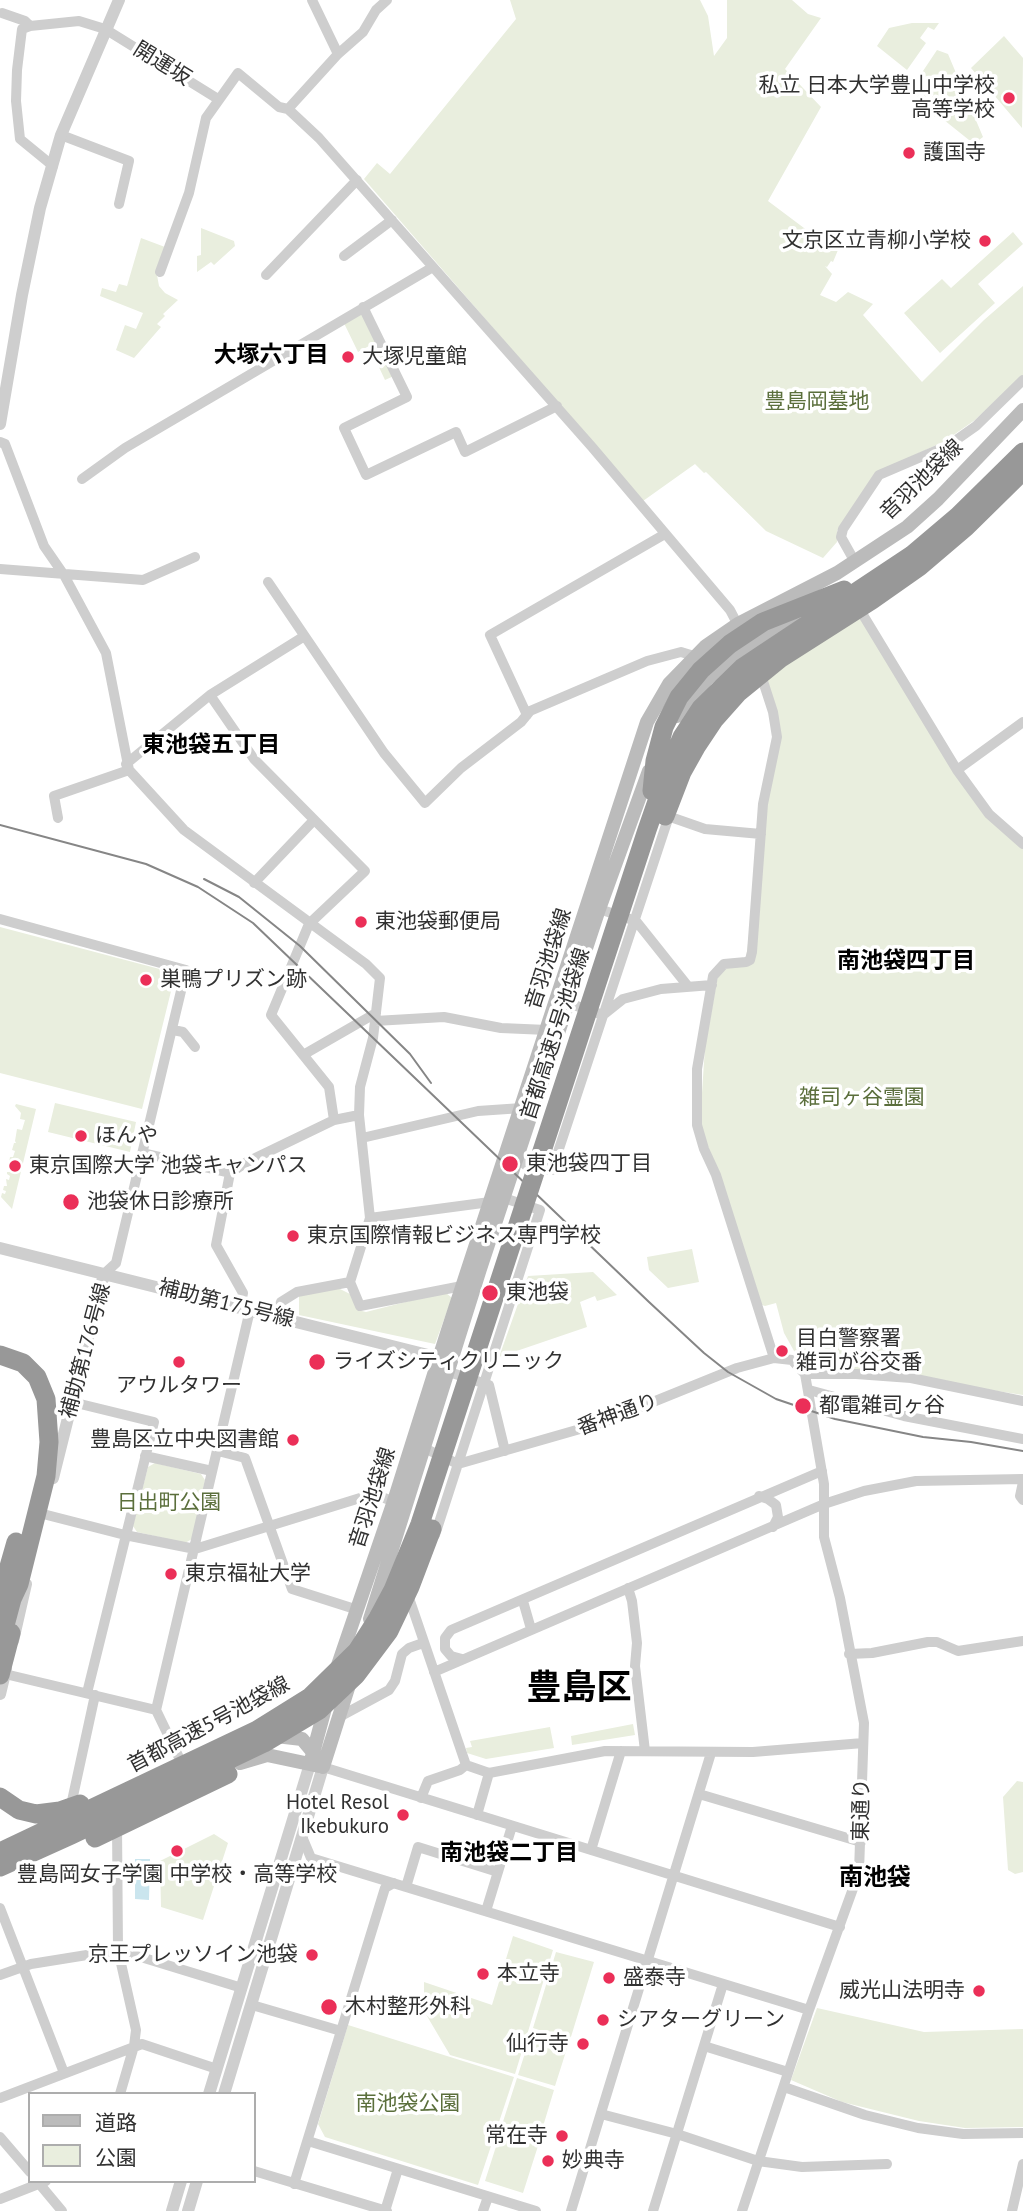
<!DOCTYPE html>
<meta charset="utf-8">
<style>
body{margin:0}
#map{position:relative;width:1023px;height:2211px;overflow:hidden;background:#fff;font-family:"PT Sans","Noto Sans JP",sans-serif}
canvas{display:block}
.legend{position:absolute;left:28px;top:2092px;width:228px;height:91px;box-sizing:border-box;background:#fff;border:2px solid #adadad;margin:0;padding:9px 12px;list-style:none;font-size:21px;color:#313131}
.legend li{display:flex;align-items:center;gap:14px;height:35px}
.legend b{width:35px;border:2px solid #adadad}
</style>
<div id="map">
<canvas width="1023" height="2211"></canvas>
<ul class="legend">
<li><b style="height:9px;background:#bbb"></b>道路</li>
<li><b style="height:19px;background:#e9eede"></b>公園</li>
</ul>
</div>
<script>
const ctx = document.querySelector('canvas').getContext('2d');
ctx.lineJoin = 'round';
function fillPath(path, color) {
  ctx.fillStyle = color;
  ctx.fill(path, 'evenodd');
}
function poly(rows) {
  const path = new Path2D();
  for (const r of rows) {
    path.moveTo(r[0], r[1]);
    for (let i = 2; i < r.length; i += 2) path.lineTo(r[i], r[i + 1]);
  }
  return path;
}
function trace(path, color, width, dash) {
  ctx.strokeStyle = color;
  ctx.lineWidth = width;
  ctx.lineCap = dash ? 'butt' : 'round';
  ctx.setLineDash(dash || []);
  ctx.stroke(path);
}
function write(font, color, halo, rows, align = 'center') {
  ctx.font = font + ' "PT Sans","Noto Sans JP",sans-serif';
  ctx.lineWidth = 7;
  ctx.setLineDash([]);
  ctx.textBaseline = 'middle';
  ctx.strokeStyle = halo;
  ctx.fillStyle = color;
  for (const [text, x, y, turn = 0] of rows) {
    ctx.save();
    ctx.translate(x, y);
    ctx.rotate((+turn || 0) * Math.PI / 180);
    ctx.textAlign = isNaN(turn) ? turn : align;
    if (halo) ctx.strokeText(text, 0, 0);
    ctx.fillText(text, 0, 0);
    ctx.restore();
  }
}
fillPath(poly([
 [510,0,700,0,708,16,714,56,727,38,727,0,792,0,808,14,821,18,785,69,821,107,768,201,828,246,838,250,833,262,831,261,827,267,825,266,832,274,820,295,836,302,848,292,873,304,863,315,922,382,984,320,1023,286,1023,375,975,420,945,441,876,473,837,531,837,542,823,558,766,531,706,472,704,473,695,464,643,501,364,179,377,163,390,174,516,19],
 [912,23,939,23,934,30,928,27,920,38,926,43,907,70,877,46,889,28],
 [1004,36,1023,58,1022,128,971,68],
 [937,50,948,54,983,137,979,140,969,140,944,120,923,112,929,104,923,100,918,102,912,98,920,82,917,80],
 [201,228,234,241,235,246,214,265,211,262,197,272,197,256,201,255],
 [1013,232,1023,244,978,284,995,303,940,353,904,313,942,279,951,288],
 [141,238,165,247,157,275,159,286,165,293,178,300,163,314,165,316,157,324,161,327,134,358,116,350,125,325,136,329,143,313,100,296,102,288,116,292,119,284,127,286],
 [362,308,396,375,385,380,369,346,358,352,342,319],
 [860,618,989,814,1023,844,1023,1395,900,1376,814,1373,803,1367,784,1333,776,1303,765,1306,759,1304,700,1124,705,1047,718,975,721,970,728,968,745,966,767,800,781,735,767,679,794,658],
 [0,927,171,972,174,979,142,1109,0,1073],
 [55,1103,136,1122,130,1152,48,1132],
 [16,1104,36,1109,12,1209,1,1197,2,1193,5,1194,6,1191,3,1190,4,1186,7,1186,6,1179,9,1180,10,1176,7,1174,7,1172,10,1172,11,1169,8,1168,10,1157,13,1157,15,1151,12,1150,14,1143,16,1143,15,1141,17,1129,22,1130,25,1120,20,1119,21,1113,15,1106],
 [692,1249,699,1282,668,1288,649,1270,647,1257],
 [593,1272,617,1295,597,1301,595,1296,580,1302,587,1327,499,1357,528,1276],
 [336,1287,352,1295,358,1310,366,1312,445,1292,452,1298,435,1344,299,1315,299,1296],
 [155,1463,201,1474,205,1480,192,1539,185,1543,137,1532,133,1526,148,1467],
 [633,1724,635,1735,572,1745,571,1736],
 [550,1727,554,1748,486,1759,467,1753,466,1748,472,1747,470,1741],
 [1017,1781,1023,1782,1023,1872,1015,1874,1008,1870,1003,1797],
 [214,1834,228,1843,203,1920,161,1907,160,1861],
 [513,1936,553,1950,515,2074,450,2055,424,2011,424,1982,492,2005],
 [556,1952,594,1962,570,2040,533,2028],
 [817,2008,924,2032,1023,2029,1023,2127,965,2128,919,2121,842,2102,791,2080],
 [348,2025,514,2077,478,2185,325,2137,318,2124],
 [532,2031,569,2042,555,2086,518,2075],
 [517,2078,554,2090,538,2143,500,2131],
 [500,2134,538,2146,523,2193,485,2181]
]), '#e9eede');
fillPath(poly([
 [135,1859,150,1859,149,1900,135,1899]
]), '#cae5ee');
trace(poly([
 [312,0,338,54],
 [2,13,25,21,30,26],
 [288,109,338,54,363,32,376,10,387,0],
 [61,135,129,161,119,204],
 [53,166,20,139,16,101,17,70,22,29,30,26,79,21,105,29,218,99],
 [344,256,392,220],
 [160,272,189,193,206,118,238,73,279,107,288,109,319,138,592,447,730,610,740,629],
 [266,275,357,180],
 [363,307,407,397,344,428,366,475,456,432,465,452,557,406],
 [0,442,5,444,44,546,64,575,106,653,129,770,184,830,366,964,380,978,373,1038,360,1087,359,1115,370,1218,350,1282,360,1306,462,1286],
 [82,479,125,448,433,267],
 [855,562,841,537,843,529,879,475,949,445,976,426,1023,380],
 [0,569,143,580,195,557],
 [268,582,384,753,425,803,461,768,521,722,530,711,647,661,681,652,694,656],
 [857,605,957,770,989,814,1023,844],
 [210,695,254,759,365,871,309,924,271,1015,329,1087,334,1120],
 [527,715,490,635,665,534],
 [126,764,210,695,303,637],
 [957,770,1023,722],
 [662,814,705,829,761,834],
 [58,818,54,796,129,770],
 [254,883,314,820],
 [599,909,636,921,687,985],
 [0,919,186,970,116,1263,104,1274],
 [568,1003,603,1015,623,999,661,989,712,985],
 [375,1021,444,1017,501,1028,547,1030],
 [173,1030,183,1032,195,1047],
 [303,1055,376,1013],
 [362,1138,478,1111,522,1108],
 [143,1153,230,1173,216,1245,243,1293,240,1308],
 [518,1159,529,1168,552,1170,670,813],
 [230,1173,247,1162,334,1120,359,1115],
 [370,1218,490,1202],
 [276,1316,281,1302,297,1292,350,1282],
 [449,1372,489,1385,505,1451],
 [805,1374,856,1374,911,1378,1023,1401],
 [809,1390,904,1416,1023,1439],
 [72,1402,154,1422,87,1693],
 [424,1448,458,1464,601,1423,737,1368,774,1358],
 [218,1451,245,1458,292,1589,358,1610],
 [145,1456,212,1471],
 [1023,1482,1020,1496,1023,1500],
 [759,1496,768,1499,776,1505,778,1517,773,1527],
 [43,1514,125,1535,195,1549,373,1494,401,1504],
 [435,1535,540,1210,504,1198],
 [628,1588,632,1601,637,1643,635,1666,645,1751],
 [408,1595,466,1765],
 [523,1601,531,1629],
 [849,1654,872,1653,928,1642,937,1642,958,1651,1023,1641],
 [462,1659,451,1656,445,1649,445,1638,451,1630,822,1471],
 [434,1672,824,1504,864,1491,916,1481,1023,1479],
 [5,1674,156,1710],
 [339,1717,389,1690,395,1681,402,1654,409,1648,423,1643],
 [466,1765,489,1773,605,1751,753,1752,863,1743],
 [323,1767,840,1927],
 [185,1770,156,1710,250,1310],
 [699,1794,861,1842],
 [421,1798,428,1781,460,1770,466,1765],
 [70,1810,95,1695],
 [477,1815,489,1773],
 [117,1824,118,1950,136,2030,134,2046,120,2094],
 [303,1839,311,1858,809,2010],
 [591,1850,621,1751],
 [406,1887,418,1847,498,1872],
 [0,1908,64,2073],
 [486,1911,512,1826],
 [0,1975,31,1964,118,1950,242,1988],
 [252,2005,341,2031],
 [704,2046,788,2072],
 [784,2087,865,2115,918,2128,963,2134,1023,2133],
 [0,2098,142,2044,217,2069],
 [601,2114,677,2134,758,2161,802,2167,887,2164],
 [0,2137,30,2172],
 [308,2141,536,2211],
 [254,2171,387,2211],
 [37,2181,62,2211],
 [294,2184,385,1888,394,1883],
 [0,2199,46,2181],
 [385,2211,398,2169],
 [483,2211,488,2197],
 [571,2211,711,1753],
 [653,2211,723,1984],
 [742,2211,809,2010,859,1872,864,1723,840,1598,824,1537,824,1484,805,1374,792,1360,774,1358,716,1175,704,1149,697,1125,697,1069,713,976,724,964,746,962,750,960,752,952,763,804,777,737,773,712,760,672],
 [1012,2211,1023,2164]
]), '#cecece', 10);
trace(poly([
 [0,424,22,295,40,208,61,135,119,0],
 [0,1248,448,1360],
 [53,1478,104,1274],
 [13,1641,26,1584],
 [0,1694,6,1669],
 [209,2094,310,1764],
 [224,2094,323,1767],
 [172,2211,181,2181],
 [188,2211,197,2181]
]), '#cecece', 12);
trace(poly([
 [677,716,707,679,730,660,748,645,798,616],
 [370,1619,480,1269,599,909,649,771],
 [337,1668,394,1501,447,1333,647,722,669,684,706,646,738,624,837,573,907,527,938,499,1023,410],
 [276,1736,302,1739,317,1757],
 [240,1763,267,1755,319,1766],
 [310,1764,327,1701],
 [323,1767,350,1682]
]), '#bbb', 14);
trace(poly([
 [0,1355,23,1363,37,1377,46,1399,49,1442,46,1476,19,1584,12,1599,0,1644],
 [0,1598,16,1542],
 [0,1675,11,1633]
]), '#989898', 19);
trace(poly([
 [0,825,146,864,198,887,253,923,649,1302,704,1353,728,1372,776,1399,835,1419,923,1437,971,1442,1023,1451],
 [204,879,239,897,300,946,410,1054,431,1083]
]), '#868686', 2);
trace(poly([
 [652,791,655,761,664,727,679,697,701,670,730,644,763,622,844,590],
 [665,816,682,772,696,747,714,720,738,693,781,658,872,600,919,567,966,527,1023,471],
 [0,1797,19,1810,36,1814,60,1811,80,1804],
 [95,1838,228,1774],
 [0,1852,257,1730,310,1697,357,1651,378,1618,393,1590,420,1524,647,830,669,767,682,737,701,708,742,668,912,555,958,516,1023,452],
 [0,1867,71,1835,264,1743,319,1710,356,1675,389,1631,410,1587,432,1529]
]), '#989898', 19);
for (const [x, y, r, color] of [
 [1009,98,7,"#eb2f58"],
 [909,153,7,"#eb2f58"],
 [985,241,7,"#eb2f58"],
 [348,357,7,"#eb2f58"],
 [361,922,7,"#eb2f58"],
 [146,980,7,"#eb2f58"],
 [81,1136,7,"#eb2f58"],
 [510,1164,9,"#eb2f58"],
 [15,1166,7,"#eb2f58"],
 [71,1202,9,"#eb2f58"],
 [293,1236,7,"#eb2f58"],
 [490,1293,9,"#eb2f58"],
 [782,1351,7,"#eb2f58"],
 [179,1362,7,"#eb2f58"],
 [317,1362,9,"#eb2f58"],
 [803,1406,9,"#eb2f58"],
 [293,1440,7,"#eb2f58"],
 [171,1574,7,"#eb2f58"],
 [403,1815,7,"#eb2f58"],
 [177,1851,7,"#eb2f58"],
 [312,1955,7,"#eb2f58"],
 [483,1974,7,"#eb2f58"],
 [609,1978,7,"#eb2f58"],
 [979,1991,7,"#eb2f58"],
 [329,2007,9,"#eb2f58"],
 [603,2020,7,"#eb2f58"],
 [583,2044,7,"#eb2f58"],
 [562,2136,7,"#eb2f58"],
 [548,2161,7,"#eb2f58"]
]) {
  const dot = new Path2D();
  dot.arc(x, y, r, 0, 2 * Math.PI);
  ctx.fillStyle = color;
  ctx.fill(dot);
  trace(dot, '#fff', 2.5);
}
write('21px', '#313131', '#fff', [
 ["開運坂",162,64,32],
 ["音羽池袋線",922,480,-44],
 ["音羽池袋線",549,959,-72],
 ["首都高速5号池袋線",556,1034,-72],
 ["補助第175号線",226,1304,14],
 ["補助第176号線",86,1351,-75],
 ["番神通り",618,1415,-20],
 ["音羽池袋線",373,1498,-72],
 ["首都高速5号池袋線",209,1725,-28],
 ["東通り",862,1810,-89]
]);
write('21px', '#313131', '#fff', [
 ["私立 日本大学豊山中学校",995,86,"right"],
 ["高等学校",995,110,"right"],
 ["護国寺",923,153],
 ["文京区立青柳小学校",971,241,"right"],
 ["大塚児童館",362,357],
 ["東池袋郵便局",375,922],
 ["巣鴨プリズン跡",160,980],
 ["ほんや",95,1136],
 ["東池袋四丁目",526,1164],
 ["東京国際大学 池袋キャンパス",29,1166],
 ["池袋休日診療所",87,1202],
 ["東京国際情報ビジネス専門学校",307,1236],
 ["東池袋",506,1293],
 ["目白警察署",796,1339],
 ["雑司が谷交番",796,1363],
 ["ライズシティクリニック",333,1362],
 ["アウルタワー",179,1386,"center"],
 ["都電雑司ヶ谷",819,1406],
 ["豊島区立中央図書館",279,1440,"right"],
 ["東京福祉大学",185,1574],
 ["Hotel Resol",389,1803,"right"],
 ["Ikebukuro",389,1827,"right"],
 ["豊島岡女子学園 中学校・高等学校",177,1875,"center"],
 ["京王プレッソイン池袋",298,1955,"right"],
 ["本立寺",497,1974],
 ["盛泰寺",623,1978],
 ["威光山法明寺",965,1991,"right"],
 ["木村整形外科",345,2007],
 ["シアターグリーン",617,2020],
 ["仙行寺",569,2044,"right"],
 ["常在寺",548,2136,"right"],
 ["妙典寺",562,2161]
], 'left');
write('21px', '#5b6f3c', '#fff', [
 ["豊島岡墓地",817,402],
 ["雑司ヶ谷霊園",862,1098],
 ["日出町公園",169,1503],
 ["南池袋公園",408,2104]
]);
write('bold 23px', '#000', '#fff', [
 ["大塚六丁目",271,355],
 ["東池袋五丁目",211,745],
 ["南池袋四丁目",906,961],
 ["南池袋二丁目",509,1853]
]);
write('bold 24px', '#000', '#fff', [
 ["南池袋",875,1878]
]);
write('bold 35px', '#000', '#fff', [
 ["豊島区",579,1689]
]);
</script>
